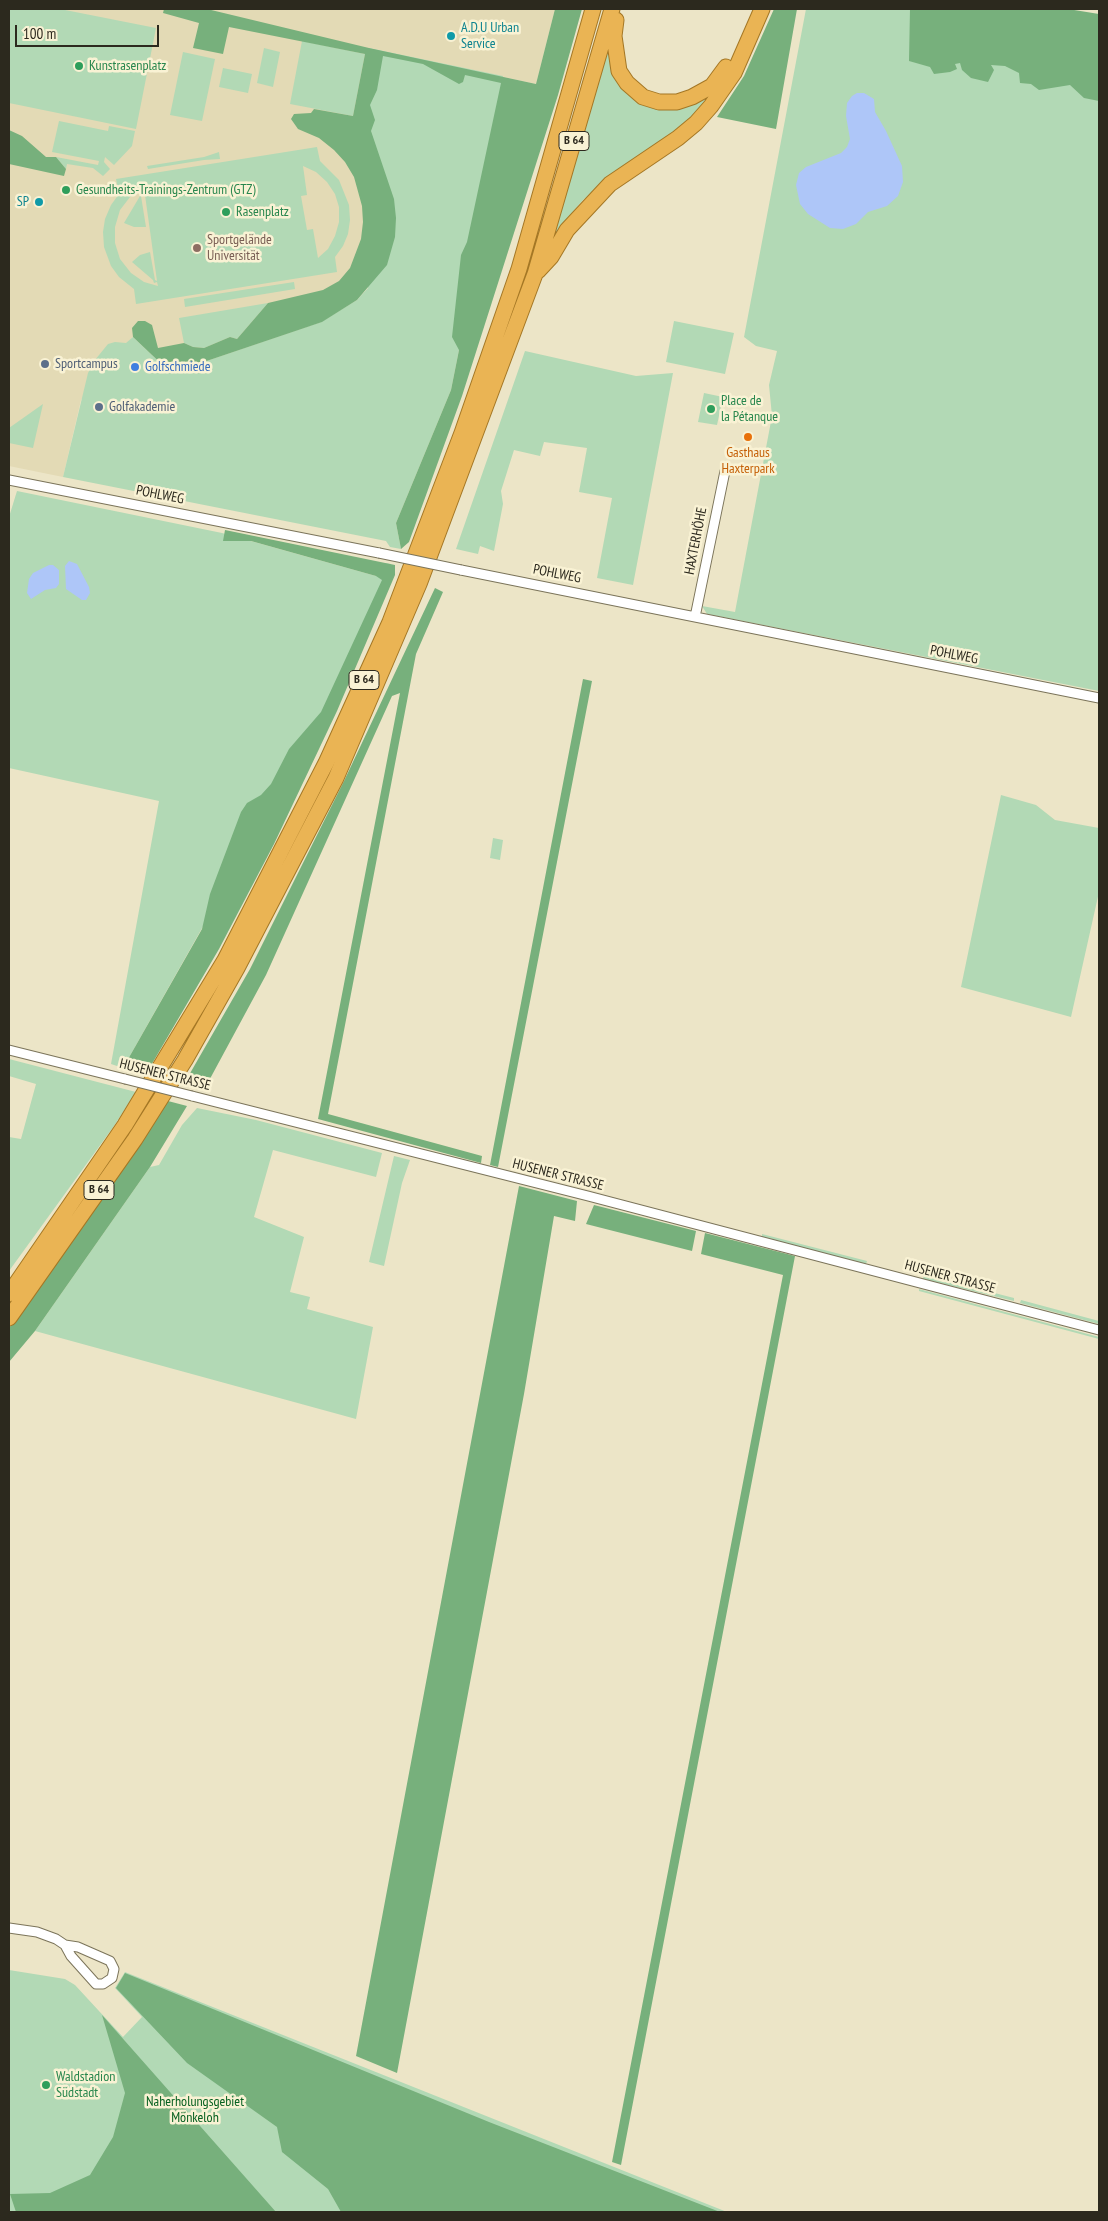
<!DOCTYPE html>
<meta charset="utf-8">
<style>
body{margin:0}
#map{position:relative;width:1108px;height:2221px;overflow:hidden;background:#ece5c7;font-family:"PT Sans Narrow",sans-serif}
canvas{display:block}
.frame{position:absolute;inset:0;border:10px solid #2c291e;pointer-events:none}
.scale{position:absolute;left:15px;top:25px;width:144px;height:22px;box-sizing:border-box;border:2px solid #2c291e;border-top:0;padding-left:6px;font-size:15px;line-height:18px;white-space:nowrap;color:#2c291e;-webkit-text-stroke:4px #f9f2d4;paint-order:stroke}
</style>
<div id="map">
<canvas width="1108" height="2221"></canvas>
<div class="frame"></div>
<div class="scale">100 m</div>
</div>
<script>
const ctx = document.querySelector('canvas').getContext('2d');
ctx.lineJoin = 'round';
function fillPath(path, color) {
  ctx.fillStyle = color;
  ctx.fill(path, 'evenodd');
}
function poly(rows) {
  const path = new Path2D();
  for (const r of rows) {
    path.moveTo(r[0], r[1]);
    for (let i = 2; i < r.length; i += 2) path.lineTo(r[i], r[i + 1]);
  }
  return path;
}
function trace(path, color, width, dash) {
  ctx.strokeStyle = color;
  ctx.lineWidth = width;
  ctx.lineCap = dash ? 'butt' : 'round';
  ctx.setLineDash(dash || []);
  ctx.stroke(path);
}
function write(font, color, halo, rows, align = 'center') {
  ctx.font = font + ' "PT Sans Narrow",sans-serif';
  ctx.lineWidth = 5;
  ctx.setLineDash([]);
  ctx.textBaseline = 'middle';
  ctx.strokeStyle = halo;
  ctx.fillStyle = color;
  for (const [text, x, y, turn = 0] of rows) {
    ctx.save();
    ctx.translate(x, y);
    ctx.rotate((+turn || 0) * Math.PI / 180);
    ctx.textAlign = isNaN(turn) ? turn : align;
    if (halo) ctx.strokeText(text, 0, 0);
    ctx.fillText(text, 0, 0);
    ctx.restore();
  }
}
fillPath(poly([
 [9,9,555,9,536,84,369,48,390,218,309,327,171,373,133,337,81,400,63,477,9,466]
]), '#e3dab5');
fillPath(poly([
 [9,9,60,9,156,28,136,129,9,103],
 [806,9,962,9,1099,42,1099,691,707,614,702,606,735,612,772,416,769,385,777,351,756,346,744,337],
 [302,41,365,54,353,116,290,104],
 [608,46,640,99,715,92,690,121,607,180,583,200,561,226,546,249],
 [264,48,280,52,273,87,257,83],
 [369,48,503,76,459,350,451,390,396,523,401,549,390,547,386,541,63,477,88,373,95,360,108,344,115,342,126,343,133,337,171,373,321,322,357,300,368,288,366,145],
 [183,52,215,59,202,121,170,115],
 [223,68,252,74,248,93,219,87],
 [59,121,108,131,109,126,135,131,132,146,114,165,105,157,104,162,110,169,103,176,93,168,67,164,66,169,56,157,98,165,99,161,52,152],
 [317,147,320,161,339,180,349,205,350,220,348,234,343,246,335,257,337,272,136,304,134,289,119,277,111,266,104,247,103,232,105,219,111,205,119,194,116,179],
 [303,166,316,172,327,182,335,194,339,207,339,222,335,236,328,249,318,258,313,229,307,230,301,196,307,195],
 [144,188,157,281,155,280,150,252,140,255,132,262,153,280,154,283,157,282,158,286,144,282,131,273,120,259,115,243,115,227,120,210,130,197],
 [219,152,220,159,204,160,148,169,147,166,204,157],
 [140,193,143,194,141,196,146,227,134,227,124,223,140,196],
 [294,282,295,289,185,307,184,299],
 [268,303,237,339,230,337,204,348,193,347,184,343,179,318],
 [674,321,734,333,725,374,666,362],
 [525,351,636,376,673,373,633,585,597,578,612,498,579,492,587,448,544,442,540,456,514,450,501,491,503,504,494,551,480,546,478,554,456,549],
 [704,393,723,397,717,425,698,422],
 [43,404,33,448,9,443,9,428],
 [17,491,222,533,376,576,384,563,391,564,323,714,123,1068,111,1064,159,801,9,768,9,517],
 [1001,795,1036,805,1055,820,1099,828,1099,892,1071,1017,961,987],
 [493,838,503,840,500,860,490,858],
 [9,1059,136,1092,114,1126,9,1271,9,1137,21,1139,36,1084,9,1076],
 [197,1108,256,1120,382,1153,376,1177,273,1150,254,1217,304,1237,290,1292,310,1297,307,1309,373,1327,356,1419,35,1331,150,1167,159,1165,182,1125],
 [394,1156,410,1160,402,1183,384,1266,369,1262],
 [762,1234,867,1261,866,1264,762,1237],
 [924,1275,1014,1298,1014,1301,923,1279],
 [919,1289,1099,1337,1099,1339,919,1291],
 [1021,1300,1099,1321,1099,1324,1020,1303],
 [9,1970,65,1979,75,1985,123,2037,142,2017,115,1988,125,1972,727,2212,9,2212]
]), '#b2d9b5');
fillPath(poly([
 [164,9,207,9,369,48,536,84,555,9,582,9,558,95,462,396,409,542,401,549,396,523,451,390,459,350,452,337,461,255,467,242,501,83,465,75,463,82,459,84,423,64,383,56,377,90,370,105,375,120,371,131,394,199,396,218,395,237,387,265,357,300,322,322,171,373,133,337,132,328,138,321,145,321,152,325,158,348,184,343,193,347,204,348,230,337,237,339,268,303,323,290,339,281,350,268,361,239,363,222,362,206,354,177,345,162,334,150,319,138,298,129,291,119,294,114,311,113,314,109,353,116,365,54,229,27,223,54,193,48,199,23,163,13],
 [774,9,797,9,776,129,717,117,744,76],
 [910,9,1068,9,1099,14,1099,101,1084,98,1070,85,1039,90,1031,84,1020,83,1019,73,1005,66,991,65,994,70,988,82,971,78,962,70,960,63,955,64,957,69,950,72,934,74,930,67,909,61],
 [9,130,22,136,46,157,56,157,66,169,64,176,9,164],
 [225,530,395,565,395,575,337,711,274,844,219,949,146,1074,123,1068,202,929,210,894,241,812,247,803,261,795,271,784,289,749,321,712,382,580,376,576,251,541,223,541],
 [435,588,443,592,416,654,328,1114,482,1156,481,1163,318,1119,400,693,392,696,266,975,205,1088,185,1082,250,969,344,781],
 [583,679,592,681,498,1167,490,1165],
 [168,1101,187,1106,150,1167,35,1331,9,1362,9,1328,140,1145],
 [519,1186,577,1201,575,1221,554,1216,524,1394,397,2073,356,2056],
 [594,1205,696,1231,692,1251,586,1224],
 [705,1233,795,1256,621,2165,612,2162,783,1275,701,1254],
 [125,1973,489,2122,720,2212,341,2212,328,2189,282,2152,277,2127,187,2063,116,1988],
 [102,2015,276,2212,16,2212,10,2194,50,2193,90,2175,113,2137,125,2093]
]), '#77b07c');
fillPath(poly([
 [857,93,864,93,874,99,875,112,886,131,902,166,903,182,898,196,887,206,868,212,856,224,843,229,830,228,808,214,800,204,796,185,799,173,806,167,841,153,847,147,850,139,846,116,847,103,852,96],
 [69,561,77,564,89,587,90,593,86,600,82,600,66,589,65,566],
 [49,565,53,565,59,570,59,584,56,588,45,590,31,599,27,593,29,579,33,573]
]), '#aec6f8');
const minor = poly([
 [9,480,379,553],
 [461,570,1099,698],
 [695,617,725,471],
 [9,1050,125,1079],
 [192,1096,588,1196,1099,1330],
 [9,1928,37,1932,56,1939,65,1945,71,1956,96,1984,103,1984,112,1978,114,1969,110,1961,78,1947,65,1945]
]);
const trunk = poly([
 [616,20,614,36,619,71,627,83,643,97,659,102,677,102,692,97,712,86,726,67],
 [538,271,551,257,567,230,610,184,678,138,696,123,711,106,734,73,762,9],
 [9,1294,125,1125,225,960,326,763,390,622,462,433,519,269,593,9],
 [9,1318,135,1139,185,1060,237,968,336,778,419,584,535,274,612,9]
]);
trace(minor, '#7b745a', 11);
trace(trunk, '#a47725', 17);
trace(minor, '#fff', 9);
trace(trunk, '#eab454', 15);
const minorBridge = poly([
 [379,553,461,570],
 [125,1079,192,1096]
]);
trace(minorBridge, '#7b745a', 11, []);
trace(minorBridge, '#fff', 9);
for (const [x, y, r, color] of [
 [451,36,5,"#0f9aa8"],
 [79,66,5,"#2e9e5b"],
 [66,190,5,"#2e9e5b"],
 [39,202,5,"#0f9aa8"],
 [226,212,5,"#2e9e5b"],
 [197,248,5,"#8d6e63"],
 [45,364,5,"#5c6f8a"],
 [135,367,5,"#3f7fe0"],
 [99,407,5,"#5c6f8a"],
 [711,409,5,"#2e9e5b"],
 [748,437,5,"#e8710a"],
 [46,2085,5,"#2e9e5b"]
]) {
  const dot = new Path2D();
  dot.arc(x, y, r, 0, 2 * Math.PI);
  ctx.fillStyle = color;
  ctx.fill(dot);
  trace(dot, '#f9f2d4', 2);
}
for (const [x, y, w] of [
 [574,141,30],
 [364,680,30],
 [99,1190,30]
]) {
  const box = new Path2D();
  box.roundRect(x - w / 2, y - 9.5, w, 19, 4);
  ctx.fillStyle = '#f9f2d4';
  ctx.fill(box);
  trace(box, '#2c291e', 1);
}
write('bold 12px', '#2c291e', null, [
 ["B 64",574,141],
 ["B 64",364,680],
 ["B 64",99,1190]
]);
write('14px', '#0d838f', '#f9f2d4', [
 ["A.D.U Urban",461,28],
 ["Service",461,44],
 ["SP",29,202,"right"]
], 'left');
write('14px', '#27864d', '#f9f2d4', [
 ["Kunstrasenplatz",89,66],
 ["Gesundheits-Trainings-Zentrum (GTZ)",76,190],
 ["Rasenplatz",236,212],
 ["Place de",721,401],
 ["la Pétanque",721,417],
 ["Waldstadion",56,2077],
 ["Südstadt",56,2093]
], 'left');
write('14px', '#785e54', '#f9f2d4', [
 ["Sportgelände",207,240],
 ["Universität",207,256]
], 'left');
write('14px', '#4e5e75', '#f9f2d4', [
 ["Sportcampus",55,364],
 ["Golfakademie",109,407]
], 'left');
write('14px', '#366cbe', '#f9f2d4', [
 ["Golfschmiede",145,367]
], 'left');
write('14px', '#c56008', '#f9f2d4', [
 ["Gasthaus",748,453],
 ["Haxterpark",748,469]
]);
write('14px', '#2c291e', '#f9f2d4', [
 ["POHLWEG",160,495,11],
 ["HAXTERHÖHE",696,541,-79],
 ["POHLWEG",557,574,11],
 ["POHLWEG",954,655,11],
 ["HUSENER STRASSE",165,1075,14],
 ["HUSENER STRASSE",558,1175,14],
 ["HUSENER STRASSE",950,1277,15]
]);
write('14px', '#066020', '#f9f2d4', [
 ["Naherholungsgebiet",195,2102],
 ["Mönkeloh",195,2118]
]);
</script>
